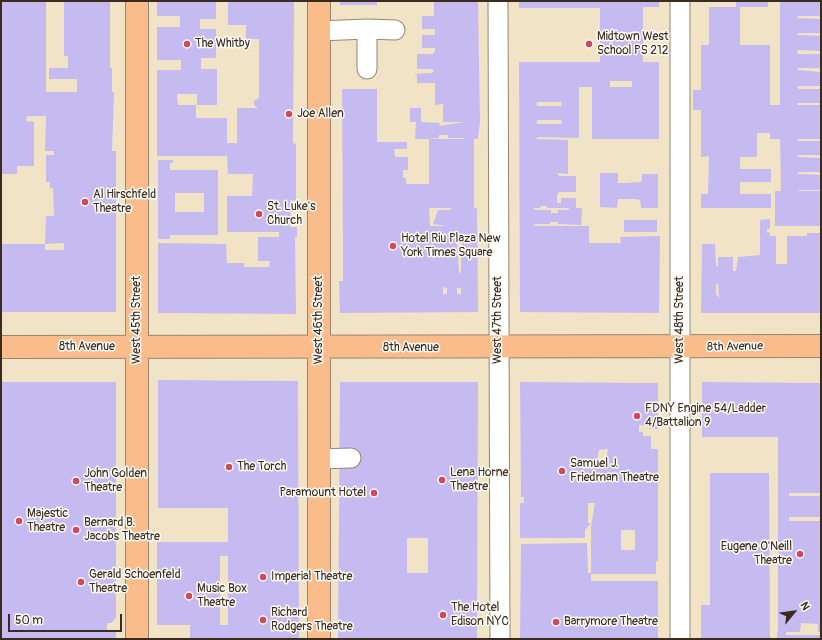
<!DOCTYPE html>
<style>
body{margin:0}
#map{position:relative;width:822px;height:640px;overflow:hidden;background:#f1e3c6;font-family:Pangolin,sans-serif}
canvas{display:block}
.frame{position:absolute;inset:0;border:2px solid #3b2a1e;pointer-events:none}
.north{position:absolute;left:774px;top:592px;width:40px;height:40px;-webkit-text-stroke:3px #fdfcf7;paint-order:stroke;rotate:61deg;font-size:11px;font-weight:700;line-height:16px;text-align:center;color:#3b2a1e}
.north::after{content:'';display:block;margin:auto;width:14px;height:18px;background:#3b2a1e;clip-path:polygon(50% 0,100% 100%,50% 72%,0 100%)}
.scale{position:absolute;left:8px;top:614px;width:114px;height:18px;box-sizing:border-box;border:2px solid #3b2a1e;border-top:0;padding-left:5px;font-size:12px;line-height:14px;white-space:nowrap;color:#3b2a1e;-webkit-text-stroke:3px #fdfcf7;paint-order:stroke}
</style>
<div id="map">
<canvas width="822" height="640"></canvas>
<div class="frame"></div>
<div class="north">N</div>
<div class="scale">50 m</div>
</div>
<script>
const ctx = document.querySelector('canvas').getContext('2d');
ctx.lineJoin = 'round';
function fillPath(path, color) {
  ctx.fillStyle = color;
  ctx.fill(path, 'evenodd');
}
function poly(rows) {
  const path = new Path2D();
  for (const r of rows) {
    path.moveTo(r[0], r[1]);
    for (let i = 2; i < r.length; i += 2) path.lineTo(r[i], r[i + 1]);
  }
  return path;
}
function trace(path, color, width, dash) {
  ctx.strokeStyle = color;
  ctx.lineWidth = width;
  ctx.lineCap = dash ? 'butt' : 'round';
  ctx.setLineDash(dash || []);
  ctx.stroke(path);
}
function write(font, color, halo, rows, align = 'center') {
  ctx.font = font + ' Pangolin,sans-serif';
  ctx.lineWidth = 3;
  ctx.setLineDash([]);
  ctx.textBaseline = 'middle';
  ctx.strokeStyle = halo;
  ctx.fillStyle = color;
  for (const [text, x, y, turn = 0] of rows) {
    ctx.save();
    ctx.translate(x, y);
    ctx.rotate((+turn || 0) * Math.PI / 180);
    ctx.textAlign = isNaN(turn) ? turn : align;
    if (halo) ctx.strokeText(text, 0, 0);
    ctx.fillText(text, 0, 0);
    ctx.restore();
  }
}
fillPath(poly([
 [1,1,46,1,46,92,77,92,77,79,49,79,49,68,68,68,68,56,64,56,64,1,110,1,110,68,112,68,112,92,114,92,112,151,116,151,116,312,1,312,1,244,45,244,45,250,64,250,64,243,45,244,46,216,54,216,53,188,50,188,50,182,46,182,46,155,54,155,54,151,45,151,46,116,27,116,26,121,34,122,34,166,17,166,17,174,1,174],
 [157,1,216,1,216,19,200,19,200,29,216,29,216,58,201,58,201,69,217,69,217,105,197,105,197,94,177,94,178,105,196,105,196,118,227,118,227,143,237,143,237,108,258,108,254,105,254,101,259,98,259,39,246,39,246,25,228,25,228,1,294,1,293,143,296,144,296,201,291,200,290,227,297,227,297,237,295,237,296,314,158,313,158,243,226,244,227,263,244,263,244,267,269,267,270,261,258,261,258,237,279,237,279,232,227,232,227,196,252,196,253,174,228,174,227,156,157,156,157,70,181,70,181,60,157,60,157,27,180,27,180,16,157,16],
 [340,1,377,1,377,5,340,5],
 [434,1,478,1,480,122,478,139,474,139,474,208,477,208,478,312,340,313,339,281,343,281,343,249,342,89,377,89,377,142,407,142,407,149,394,149,395,157,408,157,408,170,403,170,403,178,406,178,406,184,429,184,429,139,466,139,463,138,448,138,448,135,439,135,439,138,428,139,415,139,416,122,410,122,410,108,421,108,421,122,440,123,439,126,465,122,443,122,443,104,435,105,435,83,417,83,417,75,413,74,432,73,434,71,432,69,417,69,417,54,433,54,435,51,435,48,422,48,422,35,435,35,435,29,422,29,422,16,434,16],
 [429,208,452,208,450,210,438,210,433,224,447,226,430,226],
 [457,243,463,243,461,246,461,274,459,271],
 [443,287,447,288,447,294,443,294],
 [457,288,461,288,461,294,457,294],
 [519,1,659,1,659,7,643,7,643,62,659,62,659,139,592,139,592,87,579,87,579,138,538,137,536,139,568,140,568,174,557,173,559,176,576,176,576,192,559,192,557,195,557,203,561,203,561,198,576,198,576,208,582,208,581,225,558,224,558,222,550,222,550,224,535,224,533,226,589,226,589,243,621,243,620,237,660,236,659,313,520,312,519,62,600,62,600,8,519,8],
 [610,81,632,81,632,87,610,87],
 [538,102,561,102,562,104,561,106,538,106,536,104],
 [538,120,561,120,562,122,561,124,538,124,536,122],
 [541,206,547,206,547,208,570,208,567,210,558,210,558,213,551,213,551,210,535,210,533,208,540,208],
 [736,1,768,1,768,7,740,7,740,45,770,45,770,105,780,105,780,1,821,2,821,16,798,16,797,18,821,19,821,33,798,33,797,35,821,36,821,51,798,50,797,52,798,54,821,54,821,68,798,68,797,70,821,72,821,86,798,86,797,87,799,89,821,89,821,103,798,103,797,105,821,105,821,139,797,139,798,141,821,141,821,155,799,155,797,157,821,158,821,172,799,172,797,174,821,175,821,190,799,190,797,191,821,191,821,226,775,226,775,191,781,191,780,139,770,139,770,133,757,133,757,157,740,157,740,169,771,169,771,182,740,182,740,194,771,194,771,208,701,208,701,194,708,194,709,156,701,157,701,110,693,110,693,90,701,90,701,45,709,45,709,7,736,7],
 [158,160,173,160,173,163,170,163,170,170,218,170,218,235,170,235,170,239,158,239],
 [175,193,204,193,204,212,175,212],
 [600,173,618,173,618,183,625,183,640,182,642,180,642,174,658,174,658,208,641,208,640,200,635,199,618,199,617,208,600,207],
 [770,219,770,229,767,229,767,233,770,232,770,236,776,236,776,264,787,264,787,236,807,236,807,233,821,233,821,313,701,313,702,244,715,244,716,265,718,267,718,257,733,257,733,271,736,271,738,257,760,255,760,220],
 [716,284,718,284,719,298,716,294],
 [624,220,657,220,657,232,624,232],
 [158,380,298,381,299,639,190,639,190,625,157,625,157,542,228,542,228,508,158,508],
 [220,556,228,556,228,625,220,625],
 [1,382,116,382,116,618,111,623,107,623,107,632,116,632,116,639,1,639],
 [340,382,478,382,477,639,338,639],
 [407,538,428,538,428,573,407,573],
 [520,382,658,383,658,429,649,429,649,426,639,425,639,432,643,432,643,436,651,436,651,449,658,449,658,561,656,561,656,574,591,574,591,527,595,503,588,503,588,523,591,523,585,530,585,538,520,538,520,503,524,503,524,497,521,497],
 [607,449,608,449,606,461,597,461,599,450],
 [621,530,635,530,635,550,621,550],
 [702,382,821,383,821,493,789,493,789,496,821,496,821,517,789,517,789,521,821,521,821,632,818,632,818,624,801,623,800,632,786,632,786,635,821,635,821,639,777,639,777,632,778,632,778,437,702,437],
 [710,473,769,473,770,639,701,639,701,605,710,605],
 [587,543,588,573,591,573,591,581,658,581,658,639,520,639,521,544]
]), '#c6bbf0');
const minor = poly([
 [498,1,500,639],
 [680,1,680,639],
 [367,29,395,30],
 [319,31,367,29,367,69],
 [318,459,351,458]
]);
const major = poly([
 [137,1,137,639],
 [319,1,319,639],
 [1,347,821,346]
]);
trace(minor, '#968672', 21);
trace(major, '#968672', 24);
trace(minor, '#fff', 19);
trace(major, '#f9bc8a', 22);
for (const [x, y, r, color] of [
 [187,44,4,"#d1495b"],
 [589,44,4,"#d1495b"],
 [289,114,4,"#d1495b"],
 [85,202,4,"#d1495b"],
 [259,214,4,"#d1495b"],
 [393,246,4,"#d1495b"],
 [637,416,4,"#d1495b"],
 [229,467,4,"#d1495b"],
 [562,471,4,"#d1495b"],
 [442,480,4,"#d1495b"],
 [76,481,4,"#d1495b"],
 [374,493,4,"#d1495b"],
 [19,521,4,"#d1495b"],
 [76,530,4,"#d1495b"],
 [800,554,4,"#d1495b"],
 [263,577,4,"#d1495b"],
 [81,582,4,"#d1495b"],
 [189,596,4,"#d1495b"],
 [443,615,4,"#d1495b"],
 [263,620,4,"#d1495b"],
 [556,622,4,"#d1495b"]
]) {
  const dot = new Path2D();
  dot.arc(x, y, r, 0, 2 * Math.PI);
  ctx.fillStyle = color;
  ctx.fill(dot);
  trace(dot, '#fdfcf7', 1.5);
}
write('12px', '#3b2a1e', '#fdfcf7', [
 ["Midtown West",597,37],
 ["School PS 212",597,51],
 ["The Whitby",195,44],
 ["Joe Allen",297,114],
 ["Al Hirschfeld",93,195],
 ["Theatre",93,209],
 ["St. Luke's",267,207],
 ["Church",267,221],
 ["Hotel Riu Plaza New",401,239],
 ["York Times Square",401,253],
 ["FDNY Engine 54/Ladder",645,409],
 ["4/Battalion 9",645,423],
 ["Samuel J.",570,464],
 ["Friedman Theatre",570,478],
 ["The Torch",237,467],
 ["Lena Horne",450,473],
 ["Theatre",450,487],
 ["John Golden",84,474],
 ["Theatre",84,488],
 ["Paramount Hotel",366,493,"right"],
 ["Majestic",27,514],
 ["Theatre",27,528],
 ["Bernard B.",84,523],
 ["Jacobs Theatre",84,537],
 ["Eugene O'Neill",792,547,"right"],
 ["Theatre",792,561,"right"],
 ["Gerald Schoenfeld",89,575],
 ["Theatre",89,589],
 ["Imperial Theatre",271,577],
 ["Music Box",197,589],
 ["Theatre",197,603],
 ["The Hotel",451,608],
 ["Edison NYC",451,622],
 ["Richard",271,613],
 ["Rodgers Theatre",271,627],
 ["Barrymore Theatre",564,622]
], 'left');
write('12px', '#3b2a1e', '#fdfcf7', [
 ["West 45th Street",137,320,-90],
 ["West 46th Street",319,320,-90],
 ["West 47th Street",498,320,-90],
 ["West 48th Street",680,320,-90],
 ["8th Avenue",87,347],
 ["8th Avenue",735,347,-1],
 ["8th Avenue",411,348]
]);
</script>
